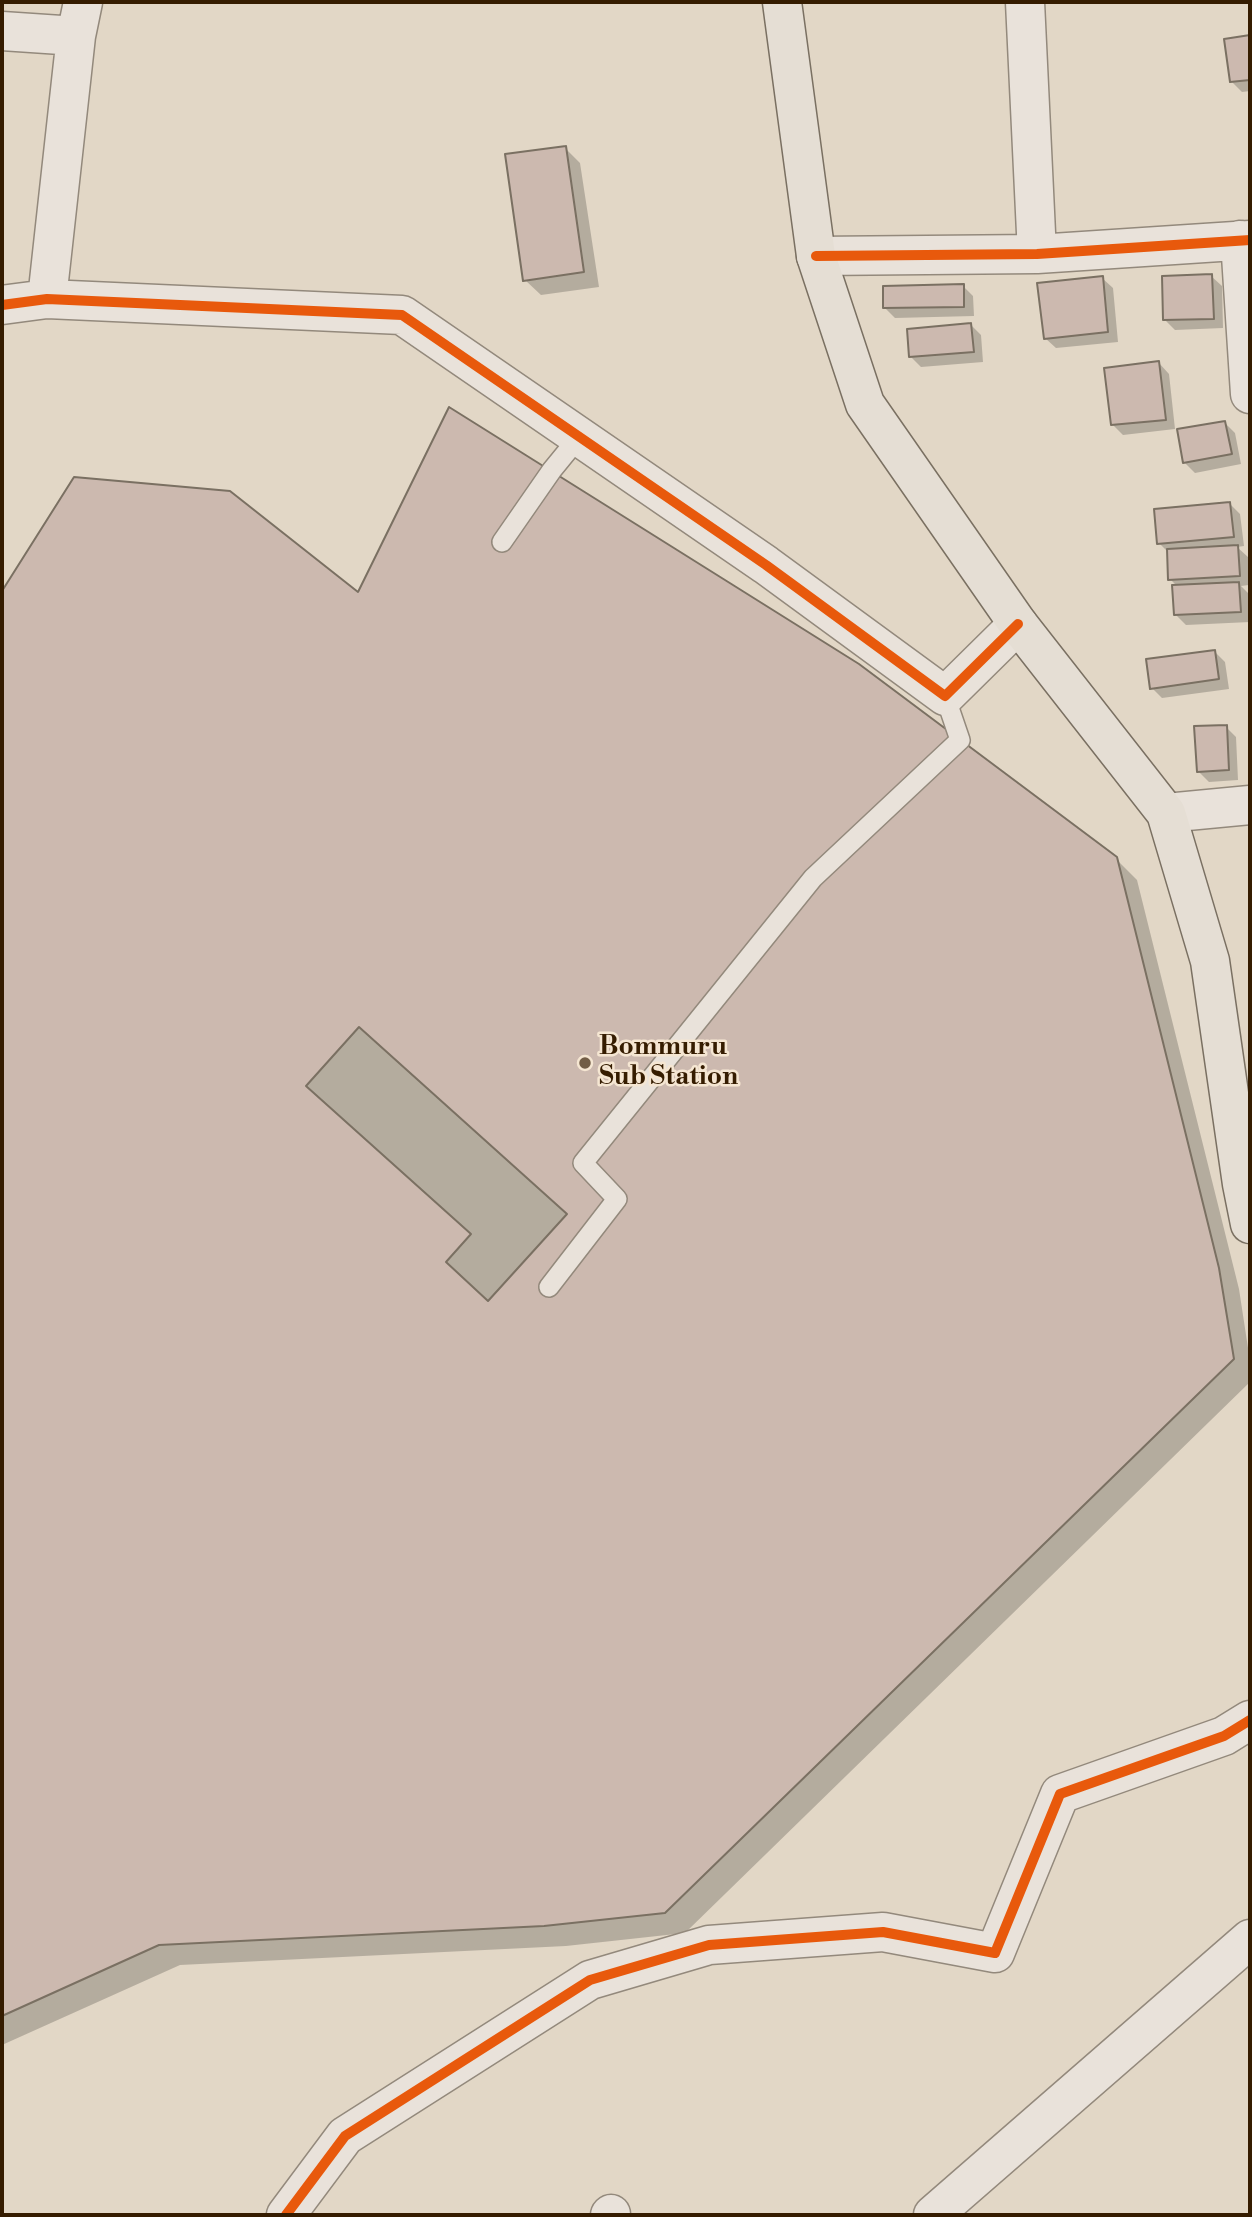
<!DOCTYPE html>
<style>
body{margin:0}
#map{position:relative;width:1252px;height:2217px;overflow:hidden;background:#e2d7c6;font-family:"Libre Bodoni",serif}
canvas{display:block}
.frame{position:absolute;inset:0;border:4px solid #351c00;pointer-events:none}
</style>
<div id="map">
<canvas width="1252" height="2217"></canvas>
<div class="frame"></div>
</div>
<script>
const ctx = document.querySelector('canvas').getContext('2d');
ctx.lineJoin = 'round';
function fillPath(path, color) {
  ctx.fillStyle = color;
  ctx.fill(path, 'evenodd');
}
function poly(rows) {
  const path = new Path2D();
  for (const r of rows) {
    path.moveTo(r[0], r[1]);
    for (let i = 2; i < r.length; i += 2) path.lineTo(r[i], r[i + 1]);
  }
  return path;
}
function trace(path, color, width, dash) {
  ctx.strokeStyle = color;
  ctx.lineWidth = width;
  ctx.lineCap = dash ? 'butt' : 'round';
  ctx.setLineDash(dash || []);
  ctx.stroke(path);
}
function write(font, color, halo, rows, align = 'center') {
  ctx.font = font + ' "Libre Bodoni",serif';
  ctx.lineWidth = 5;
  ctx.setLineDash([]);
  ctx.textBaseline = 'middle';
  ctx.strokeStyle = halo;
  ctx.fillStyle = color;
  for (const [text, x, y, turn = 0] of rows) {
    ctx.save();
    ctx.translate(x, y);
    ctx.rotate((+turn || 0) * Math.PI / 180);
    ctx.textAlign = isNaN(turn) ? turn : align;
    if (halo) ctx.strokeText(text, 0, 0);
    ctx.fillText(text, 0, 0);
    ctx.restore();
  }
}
fillPath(poly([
 [1250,37,1250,91,1242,92,1232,82,1226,40],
 [565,148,580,163,599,287,541,295,525,280],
 [1211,276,1222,286,1223,328,1175,330,1165,320],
 [1102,278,1113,288,1118,342,1056,348,1045,338],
 [963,286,973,296,974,316,895,318,885,308],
 [971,325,981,335,983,362,921,367,911,357],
 [1159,363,1169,374,1175,429,1123,435,1112,424],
 [1225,423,1235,433,1241,464,1195,473,1184,462],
 [75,479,358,595,1116,859,1137,880,1239,1289,1250,1361,1250,1382,685,1933,566,1946,180,1965,2,2045,2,594],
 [1230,504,1240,514,1244,546,1237,547,1248,557,1249,585,1241,586,1249,594,1250,622,1186,625,1176,615,1177,586,1170,579,1169,553,1159,543],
 [1215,652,1225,662,1229,689,1162,698,1152,688],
 [1226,727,1236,737,1238,780,1209,782,1198,771]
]), '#0003');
const building = poly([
 [1250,35,1250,80,1230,82,1224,39,1250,35],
 [566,146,584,272,523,281,505,154,566,146],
 [1212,274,1214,319,1163,320,1162,276,1212,274],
 [1103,276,1108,332,1044,339,1037,283,1103,276],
 [964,284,964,307,883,308,883,286,964,284],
 [971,323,974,352,909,357,907,329,971,323],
 [1159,361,1166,420,1111,425,1104,368,1159,361],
 [449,407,859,664,1117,857,1219,1268,1234,1359,665,1913,544,1926,159,1945,2,2016,2,591,74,477,230,491,358,592,449,407],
 [1225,421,1232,454,1183,463,1177,429,1225,421],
 [1230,502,1234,537,1157,544,1154,509,1230,502],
 [1238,545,1240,576,1168,580,1167,549,1238,545],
 [1239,582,1241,612,1174,615,1172,585,1239,582],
 [1215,650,1219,679,1150,689,1146,659,1215,650],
 [1227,725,1229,770,1197,772,1194,726,1227,725],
 [359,1027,567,1214,488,1301,446,1262,471,1234,306,1086,359,1027]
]);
fillPath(building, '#ccb9af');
trace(building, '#7a7062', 2);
const lane = poly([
 [502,542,552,470,579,437],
 [549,1287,617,1199,583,1163,813,878,960,740,945,696]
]);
const street = poly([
 [1025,2,1037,254],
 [2,31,76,36],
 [1240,240,1250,394],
 [816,256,1037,254,1250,240],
 [47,299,76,36,83,2],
 [2,305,47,299,402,315,766,565,945,696,1018,624],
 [1166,813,1250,805],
 [286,2215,345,2136,590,1980,709,1945,883,1932,995,1953,1060,1794,1224,1736,1250,1720],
 [610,2215,611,2214],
 [933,2215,1250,1939]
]);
const primary = poly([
 [782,2,816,256,865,404,1018,624,1166,813,1210,961,1242,1184,1250,1224]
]);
trace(lane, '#93897c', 22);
trace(street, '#93897c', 41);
trace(primary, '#7a7062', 41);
trace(lane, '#e9e2da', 19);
trace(street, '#e9e2da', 38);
trace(primary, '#e5ded4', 38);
trace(poly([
 [816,256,1037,254,1250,240],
 [2,305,47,299,402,315,766,565,945,696,1018,624],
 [286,2215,345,2136,590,1980,709,1945,883,1932,995,1953,1060,1794,1224,1736,1250,1720]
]), '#e8590c', 10);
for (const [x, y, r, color] of [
 [585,1063,7,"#725d45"]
]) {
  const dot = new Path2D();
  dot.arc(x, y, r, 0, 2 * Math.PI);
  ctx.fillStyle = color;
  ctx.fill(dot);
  trace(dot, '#f5e6d2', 2.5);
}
write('bold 26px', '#351c00', '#f5e6d2', [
 ["Bommuru",599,1048],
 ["Sub Station",599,1078]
], 'left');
</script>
